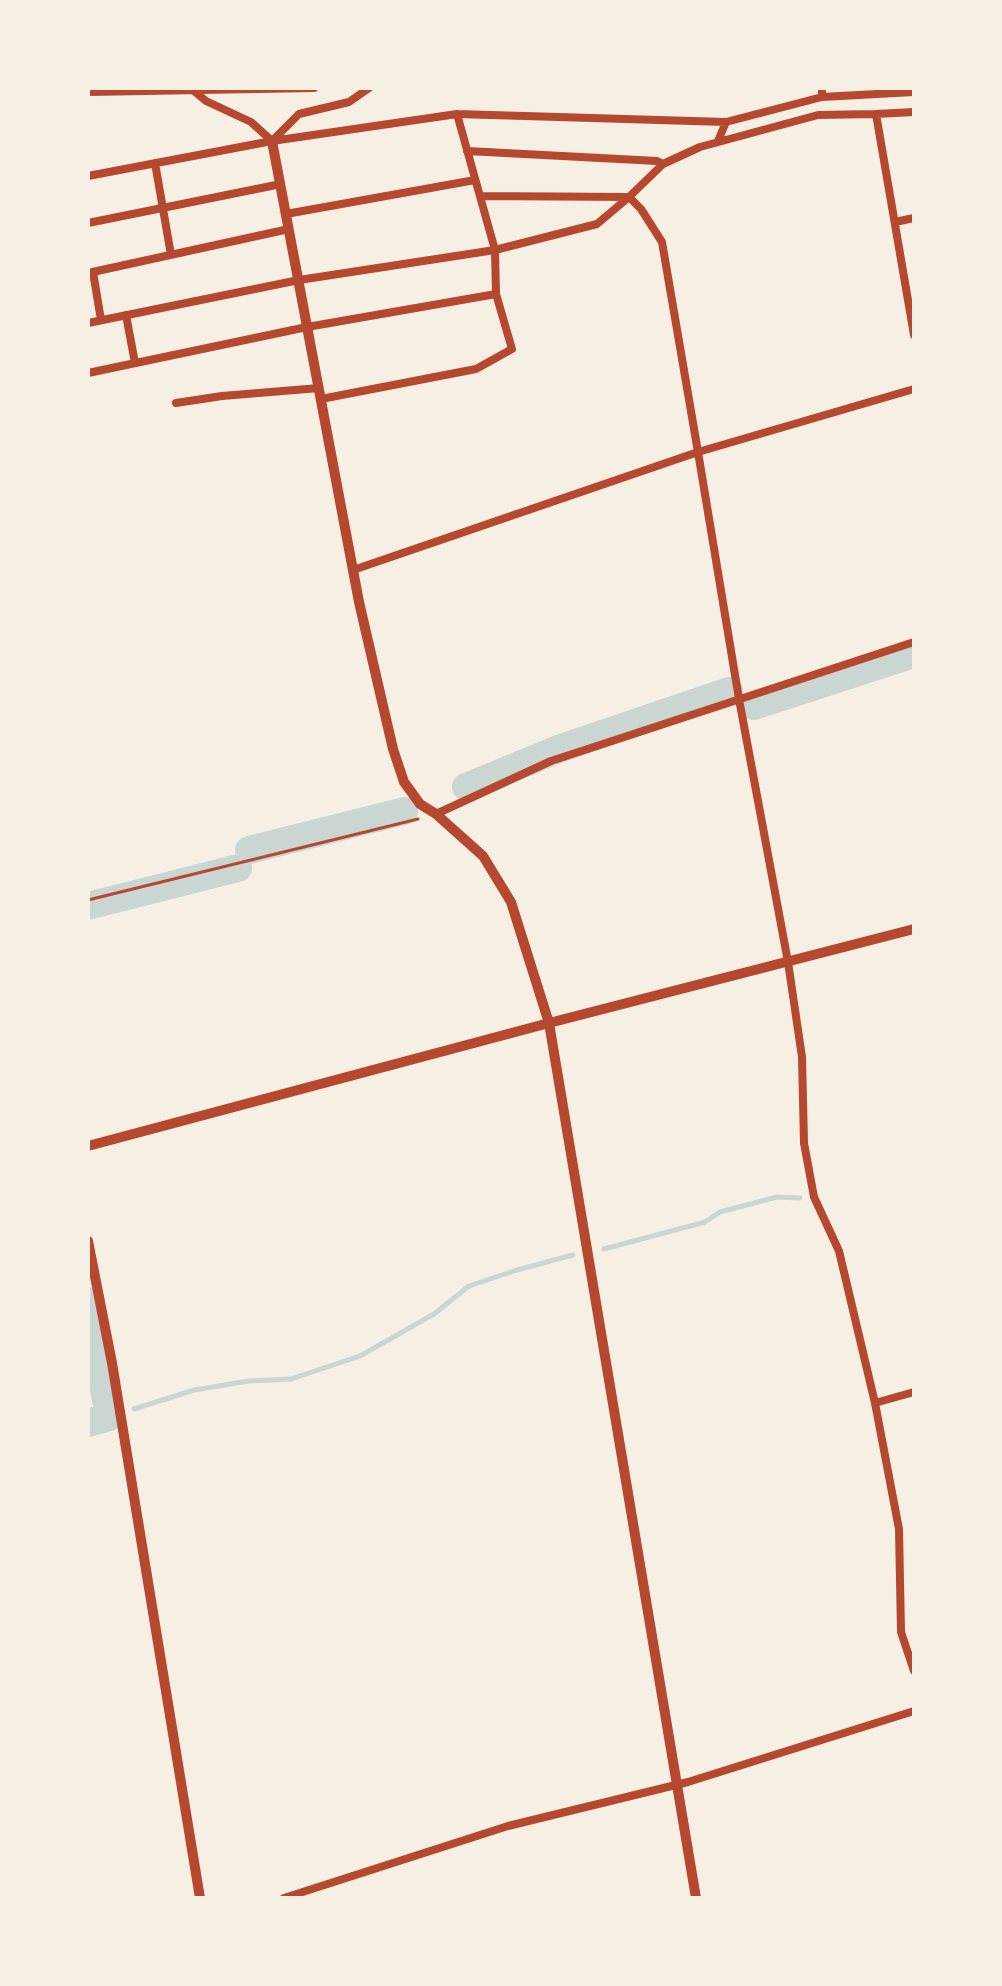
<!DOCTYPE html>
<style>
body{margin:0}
#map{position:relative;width:1002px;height:1986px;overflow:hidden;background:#f6efe4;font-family:Helvetica,sans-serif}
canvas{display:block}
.frame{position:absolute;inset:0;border:90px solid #f6efe4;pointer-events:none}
</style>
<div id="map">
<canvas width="1002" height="1986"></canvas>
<div class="frame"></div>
</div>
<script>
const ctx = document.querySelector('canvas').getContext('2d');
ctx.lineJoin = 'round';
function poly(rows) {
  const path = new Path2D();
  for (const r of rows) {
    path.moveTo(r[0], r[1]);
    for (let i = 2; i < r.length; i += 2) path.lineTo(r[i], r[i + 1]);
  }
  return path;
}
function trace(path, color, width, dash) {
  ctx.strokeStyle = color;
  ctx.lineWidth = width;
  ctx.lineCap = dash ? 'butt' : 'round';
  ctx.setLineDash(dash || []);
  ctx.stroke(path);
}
trace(poly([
 [604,1249,705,1222,720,1212,777,1197,800,1198],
 [134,1409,194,1390,249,1381,291,1379,360,1356,434,1314,469,1286,517,1270,573,1255]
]), '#c9d6d2', 5);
trace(poly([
 [754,706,914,654],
 [466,787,561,748,729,691],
 [249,850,404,811],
 [88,906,238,868],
 [88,1301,109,1417,88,1423]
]), '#c9d6d2', 28);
trace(poly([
 [88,900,418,819]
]), '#b5482f', 3);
trace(poly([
 [822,88,822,97,914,92],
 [194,91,206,101,251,122,272,141],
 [88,92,314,88],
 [914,112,876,114,914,335],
 [457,114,726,122],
 [876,114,818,115,700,147,663,164,629,197,641,209,662,242,698,452,914,389],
 [273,140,299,114,349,102,369,88],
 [718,141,726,122,822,97],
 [467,151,657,161,663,164],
 [155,163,171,255],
 [88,176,272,141,457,114,495,250,597,224,629,197],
 [480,196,628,197],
 [286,214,475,180],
 [895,222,914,218],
 [88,223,281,184],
 [93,272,101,320],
 [88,273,289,229],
 [126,315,135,363],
 [88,323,299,280,495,250,496,294,307,327,88,373],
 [321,399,476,369,512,349,496,294],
 [176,403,222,396,319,388],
 [353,570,698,452,739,699,788,962,802,1057,804,1143,814,1197,839,1251,875,1403,914,1392],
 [436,814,551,761,914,642],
 [875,1403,899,1529,901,1632,914,1671],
 [284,1898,508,1826,688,1782,914,1711]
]), '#b5482f', 8);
trace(poly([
 [272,141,359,602,393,749,404,782,420,804,436,814,483,856,511,902,549,1023,696,1898],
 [88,1146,549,1023,914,929],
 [88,1241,112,1363,200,1898]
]), '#b5482f', 10);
</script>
